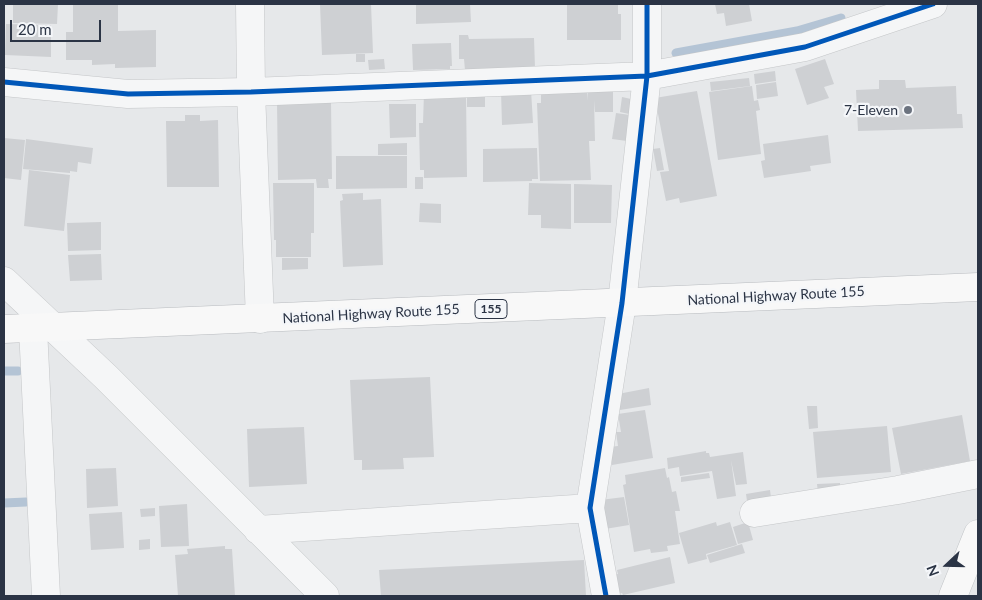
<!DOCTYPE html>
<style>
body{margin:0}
#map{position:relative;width:982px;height:600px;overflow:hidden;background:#e6e8ea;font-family:Lato,sans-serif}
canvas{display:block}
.frame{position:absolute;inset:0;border:5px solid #2b3445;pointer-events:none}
.north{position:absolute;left:922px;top:540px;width:50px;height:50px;-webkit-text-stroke:4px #f4f6f9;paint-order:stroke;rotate:249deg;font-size:14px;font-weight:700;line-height:20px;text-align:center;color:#2b3445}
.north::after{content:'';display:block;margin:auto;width:18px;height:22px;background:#2b3445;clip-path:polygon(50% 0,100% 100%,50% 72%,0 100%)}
.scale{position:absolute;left:10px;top:20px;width:91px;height:22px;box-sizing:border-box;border:2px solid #2b3445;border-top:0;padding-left:6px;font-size:15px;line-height:18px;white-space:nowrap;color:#2b3445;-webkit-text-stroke:4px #f4f6f9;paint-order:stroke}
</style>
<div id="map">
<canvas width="982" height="600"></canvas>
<div class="frame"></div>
<div class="north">N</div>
<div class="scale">20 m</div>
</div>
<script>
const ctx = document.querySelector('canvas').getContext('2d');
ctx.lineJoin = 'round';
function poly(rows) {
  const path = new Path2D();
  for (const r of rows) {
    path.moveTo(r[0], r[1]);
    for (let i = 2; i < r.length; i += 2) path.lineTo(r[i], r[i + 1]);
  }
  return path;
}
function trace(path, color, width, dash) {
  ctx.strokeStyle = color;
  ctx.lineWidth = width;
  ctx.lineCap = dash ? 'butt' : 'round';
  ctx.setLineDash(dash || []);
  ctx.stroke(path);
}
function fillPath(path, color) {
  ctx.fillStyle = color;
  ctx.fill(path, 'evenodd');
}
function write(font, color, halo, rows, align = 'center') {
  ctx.font = font + ' Lato,sans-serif';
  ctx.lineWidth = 4.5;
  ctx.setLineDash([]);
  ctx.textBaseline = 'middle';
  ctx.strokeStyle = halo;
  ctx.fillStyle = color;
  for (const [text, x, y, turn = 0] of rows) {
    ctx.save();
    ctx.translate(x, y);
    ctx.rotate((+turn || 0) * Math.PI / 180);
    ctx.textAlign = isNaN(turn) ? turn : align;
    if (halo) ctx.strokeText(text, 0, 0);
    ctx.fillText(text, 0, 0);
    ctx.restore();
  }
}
trace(poly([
 [676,53,797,31,841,18],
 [4,371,18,371],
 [4,503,26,502]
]), '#b4c4d5', 9);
fillPath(poly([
 [13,4,58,4,57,24,13,23],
 [73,4,118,4,118,31,156,30,156,67,115,68,115,64,92,65,92,60,66,60,66,32,73,32],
 [320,4,371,4,373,53,322,55],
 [416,4,470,4,471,22,416,24],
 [567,4,618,4,618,14,621,14,621,40,567,40],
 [715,4,749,4,752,21,726,26,724,13,717,14],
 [6,24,51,25,51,57,5,55],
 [459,35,468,35,469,39,534,38,535,68,465,70,464,59,459,59],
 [451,43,452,66,450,66,450,69,413,70,412,44],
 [356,54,365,54,365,62,356,62],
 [384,59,385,69,369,70,368,60],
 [825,59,834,84,824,87,829,98,807,105,795,69],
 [775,71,776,81,755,84,754,74],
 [749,78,750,86,711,91,710,82],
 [879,80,905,80,906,88,956,86,957,114,962,114,963,128,858,131,856,90,879,89],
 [776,82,778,96,757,99,756,85],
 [752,86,754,101,758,100,760,110,756,111,761,154,718,160,709,92],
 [587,88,588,101,588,89,613,88,613,112,595,112,594,100,595,141,589,141,591,180,540,181,537,103,541,103,541,90],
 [531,90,533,123,502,125,501,91],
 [697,91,717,196,680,203,679,198,666,201,660,172,669,171,655,98],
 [424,93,466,93,467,177,424,178,424,170,420,170,419,123,423,123],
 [467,93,485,93,485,107,467,107],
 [622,97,631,99,629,114,620,112],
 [331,101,332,179,328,179,329,188,317,188,316,179,278,180,277,102],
 [389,104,416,104,416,137,390,138],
 [616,113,630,115,627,141,612,139],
 [185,115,200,115,200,121,218,120,219,187,167,187,166,121,185,121],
 [828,135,831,163,810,166,811,171,764,178,761,161,765,160,763,144],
 [4,138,25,140,21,180,4,178],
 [26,139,93,148,91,164,78,162,77,172,70,171,70,173,23,169],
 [407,143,407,155,378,155,378,144],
 [537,148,538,179,532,179,532,181,483,182,483,149],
 [660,148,664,170,657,171,653,149],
 [336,156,407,156,407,188,336,189],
 [29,170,70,175,64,231,24,226],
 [415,177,423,177,423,189,415,189],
 [273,183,314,183,314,233,311,233,311,257,276,257,276,240,274,240],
 [529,183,571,184,571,229,541,228,541,215,528,215],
 [574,184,612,185,611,223,574,223],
 [363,193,363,200,381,199,383,265,343,267,340,201,343,200,342,194],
 [420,203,441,204,441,223,419,222],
 [101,222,101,250,68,251,67,223],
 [101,254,102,280,70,281,68,255],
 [282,258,308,258,308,269,282,270],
 [430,377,434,457,403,458,404,469,362,470,362,460,354,460,350,380],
 [649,388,651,405,620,410,618,394],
 [807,406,817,406,818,428,809,429],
 [645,410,653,458,612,465,609,447,618,446,616,432,621,432,618,414],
 [962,415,970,461,901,474,892,428],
 [887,426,891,472,817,478,813,432],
 [304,427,307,484,249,487,247,429],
 [706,451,706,453,709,453,710,457,743,452,747,484,736,485,731,460,736,496,717,499,712,471,680,476,679,467,668,469,667,458],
 [116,468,118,506,87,508,86,469],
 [665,468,667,478,669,477,672,492,676,491,680,511,675,511,680,544,667,546,668,551,651,553,650,549,634,552,623,485,626,484,625,475],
 [709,473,710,478,681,482,681,477],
 [840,483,840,491,818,493,817,484],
 [770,490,772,505,748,508,746,494],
 [624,497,629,525,605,529,600,500],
 [187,504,189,546,161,547,159,506],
 [155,508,155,516,141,517,140,509],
 [122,512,124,548,91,550,89,514],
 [716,522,717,526,730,522,737,545,706,554,707,559,688,564,679,533],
 [748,522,753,540,738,544,733,527],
 [150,539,150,549,139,550,139,540],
 [742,544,745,553,710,563,707,555],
 [225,546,225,549,232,549,235,596,178,596,175,555,188,554,187,549],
 [670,557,675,583,623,595,622,593,618,594,613,575,618,574,617,570],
 [584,560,586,596,381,596,379,570]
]), '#ced0d3');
const minor = poly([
 [250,4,251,92,260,319],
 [4,82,128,94,251,92,647,76,805,47,933,4],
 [4,281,106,377,325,596],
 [33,328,46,596],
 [754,513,898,490,978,474],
 [258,530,590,508],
 [606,596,590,508,622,303,647,76,647,4]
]);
const major = poly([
 [953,596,978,534]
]);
const highway = poly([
 [4,329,978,287]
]);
trace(minor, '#c4c6c8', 29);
trace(major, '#c2c5c8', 29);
trace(highway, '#b8bbbf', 29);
trace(minor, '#f5f6f7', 28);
trace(major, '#f8f8f8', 28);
trace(highway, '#f8f8f8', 28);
trace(poly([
 [4,82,128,94,251,92,647,76,805,47,933,4],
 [606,596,590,508,622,303,647,76,647,4]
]), '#0057b8', 5);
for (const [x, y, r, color] of [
 [908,110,5,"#6c737f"]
]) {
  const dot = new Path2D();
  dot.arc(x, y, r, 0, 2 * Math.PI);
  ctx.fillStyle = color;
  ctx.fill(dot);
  trace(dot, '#f4f6f9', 2);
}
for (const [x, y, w] of [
 [491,309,32]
]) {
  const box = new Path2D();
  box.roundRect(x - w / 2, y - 9.5, w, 19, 4);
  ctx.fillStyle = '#f4f6f9';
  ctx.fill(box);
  trace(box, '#2b3445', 1);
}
write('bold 12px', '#2b3445', null, [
 ["155",491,309]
]);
write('14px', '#2b3445', '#f4f6f9', [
 ["7-Eleven",898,110]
], 'right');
write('14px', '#2b3445', '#f4f6f9', [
 ["National Highway Route 155",776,296,-3],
 ["National Highway Route 155",371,314,-3]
]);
</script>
